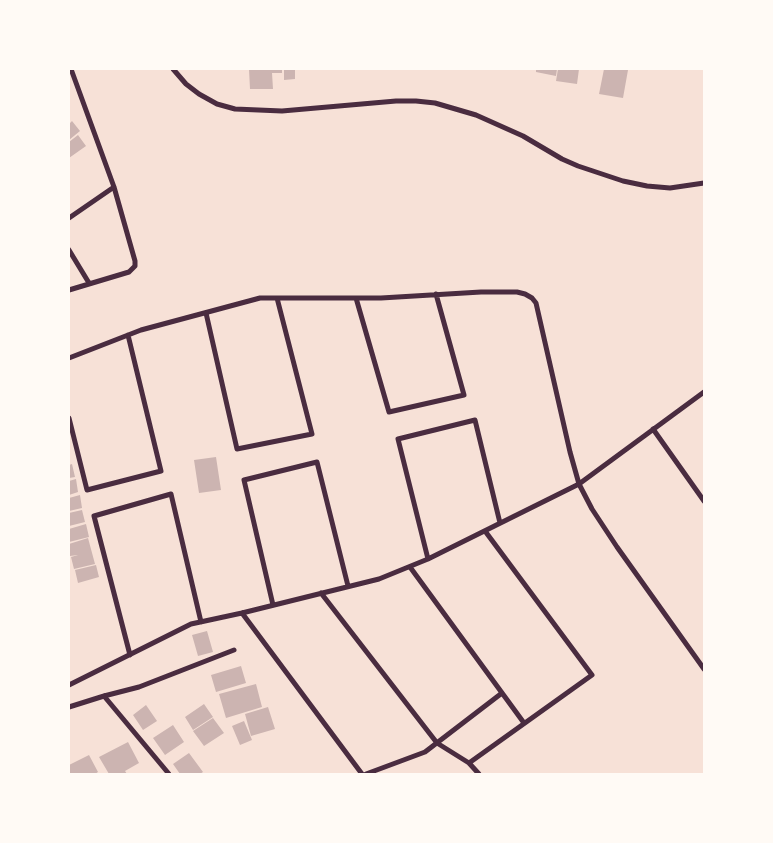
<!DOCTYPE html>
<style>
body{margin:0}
#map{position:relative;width:773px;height:843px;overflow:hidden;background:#f7e1d7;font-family:"Alegreya Sans",sans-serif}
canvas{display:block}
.frame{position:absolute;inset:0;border:70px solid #fffaf5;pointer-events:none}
</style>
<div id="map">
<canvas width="773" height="843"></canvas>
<div class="frame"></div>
</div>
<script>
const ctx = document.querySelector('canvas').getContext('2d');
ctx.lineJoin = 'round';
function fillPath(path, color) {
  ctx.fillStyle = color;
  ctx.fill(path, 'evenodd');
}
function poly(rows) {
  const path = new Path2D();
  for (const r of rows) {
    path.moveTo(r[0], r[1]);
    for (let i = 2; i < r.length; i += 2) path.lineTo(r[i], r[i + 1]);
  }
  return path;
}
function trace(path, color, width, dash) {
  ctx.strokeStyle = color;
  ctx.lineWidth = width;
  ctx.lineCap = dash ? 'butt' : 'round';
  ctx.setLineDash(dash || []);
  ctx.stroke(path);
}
fillPath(poly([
 [249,69,282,69,282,73,272,73,273,89,250,89],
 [284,69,295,69,295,79,284,80],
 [536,69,557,69,556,76,536,72],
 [558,69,579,69,577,84,556,81],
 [604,69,619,69,628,70,623,98,599,94],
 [72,121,80,131,69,140,69,124],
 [78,135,86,146,69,158,69,142],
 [216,457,221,490,199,493,194,460],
 [72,464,75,477,69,478,69,465],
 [76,479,78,492,69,495,69,481],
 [80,495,82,508,69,511,69,498],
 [82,510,85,522,69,526,69,513],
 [86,524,89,537,69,542,69,529],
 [88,538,95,564,74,569,71,557,78,555,70,556,69,544],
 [96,565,99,577,78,583,75,570],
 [207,631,213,652,198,656,192,635],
 [241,666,246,683,216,692,211,675],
 [256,684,262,707,226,718,219,694],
 [204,704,213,717,193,730,185,717],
 [146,705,157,721,143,730,133,715],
 [268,707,275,729,251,736,245,714],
 [213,718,224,733,204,746,193,731],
 [244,721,252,740,240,745,232,726],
 [173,725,184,742,165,755,153,738],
 [128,742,139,763,125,771,127,774,109,774,99,757],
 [189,753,203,772,200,774,180,774,173,764],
 [89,755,98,772,95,774,69,774,69,765]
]), '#ccb4b1');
trace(poly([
 [173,69,186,84,199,94,217,104,235,109,282,111,396,101,416,101,435,103,476,115,523,136,562,159,578,166,623,181,647,186,670,188,704,183],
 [69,218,114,187],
 [69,250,89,283],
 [69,290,129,272,135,266,135,261,114,187,71,69],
 [356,298,389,412,464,395,436,294],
 [206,313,237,449,312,434,277,298],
 [69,358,141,330,260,298,381,298,481,292,517,292,525,294,532,298,536,303,570,452,579,484,592,509,617,547,704,669],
 [69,418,87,490,161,471,128,335],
 [653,429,704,501],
 [428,559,398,439,475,420,500,523],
 [410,567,524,723],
 [321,593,437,743,469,763],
 [273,605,244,480,317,462,348,586],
 [242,613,362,774],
 [130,655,94,516,171,494,201,622],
 [69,685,191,624,242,613,379,579,428,559,579,484,704,392],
 [104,696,169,774],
 [69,707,104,696,139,687,234,650],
 [366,774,425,752,502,693],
 [479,774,469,763,592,675,485,531]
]), '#4a2c40', 5);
</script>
